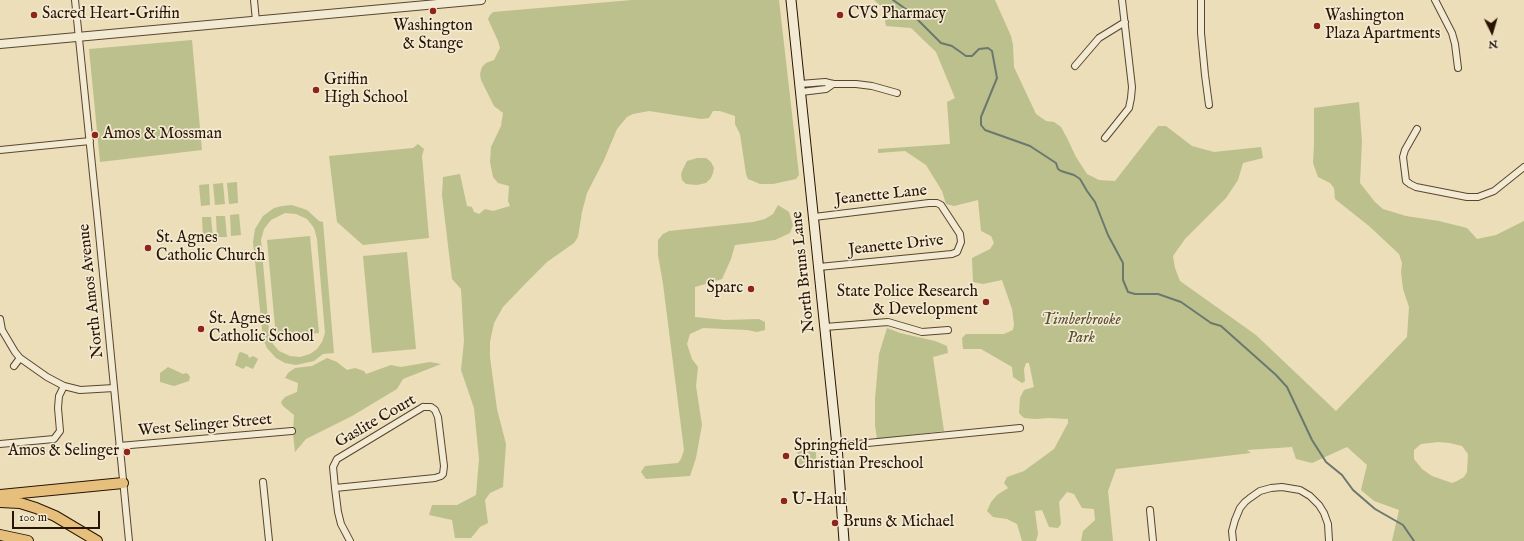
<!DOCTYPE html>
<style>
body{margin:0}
#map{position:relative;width:1524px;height:541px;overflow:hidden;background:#ebdeb9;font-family:"IM FELL English",serif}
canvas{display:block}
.north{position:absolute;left:1472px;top:12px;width:40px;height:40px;-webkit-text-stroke:3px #f2ead2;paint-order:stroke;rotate:175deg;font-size:11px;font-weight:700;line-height:16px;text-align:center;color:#291403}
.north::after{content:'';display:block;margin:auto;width:14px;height:18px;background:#291403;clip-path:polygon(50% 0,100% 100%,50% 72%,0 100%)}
.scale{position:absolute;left:12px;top:511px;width:88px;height:18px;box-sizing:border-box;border:2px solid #291403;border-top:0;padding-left:5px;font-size:12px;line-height:14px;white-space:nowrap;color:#291403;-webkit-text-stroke:3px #f2ead2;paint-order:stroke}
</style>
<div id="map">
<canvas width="1524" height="541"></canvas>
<div class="north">N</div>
<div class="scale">100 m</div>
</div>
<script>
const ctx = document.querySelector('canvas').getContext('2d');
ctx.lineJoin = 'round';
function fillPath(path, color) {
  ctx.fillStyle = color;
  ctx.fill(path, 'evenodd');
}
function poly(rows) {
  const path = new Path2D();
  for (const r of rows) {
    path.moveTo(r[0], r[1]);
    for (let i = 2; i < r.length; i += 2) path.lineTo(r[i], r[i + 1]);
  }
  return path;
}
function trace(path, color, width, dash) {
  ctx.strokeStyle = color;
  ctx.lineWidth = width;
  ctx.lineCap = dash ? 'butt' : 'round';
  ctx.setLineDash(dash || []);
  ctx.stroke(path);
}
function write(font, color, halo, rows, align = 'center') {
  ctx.font = font + ' "IM FELL English",serif';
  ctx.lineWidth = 3.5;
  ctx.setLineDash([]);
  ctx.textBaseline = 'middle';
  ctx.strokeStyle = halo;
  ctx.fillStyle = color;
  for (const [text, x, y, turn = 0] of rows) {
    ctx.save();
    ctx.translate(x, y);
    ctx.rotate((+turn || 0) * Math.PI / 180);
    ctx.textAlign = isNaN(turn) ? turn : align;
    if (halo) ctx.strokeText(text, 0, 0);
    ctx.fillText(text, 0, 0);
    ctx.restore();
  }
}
fillPath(poly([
 [632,0,779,0,799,175,796,179,773,184,760,184,748,179,746,174,740,134,735,124,735,116,720,111,713,111,709,118,701,119,649,111,633,114,627,117,617,129,604,160,587,193,582,212,578,237,574,243,547,262,526,283,503,307,494,323,490,342,490,357,497,409,506,444,503,487,490,493,485,500,488,523,480,527,471,538,455,538,452,520,429,515,432,505,457,505,476,495,479,459,474,408,461,370,464,341,461,289,452,279,442,195,443,177,460,174,467,206,472,207,474,212,479,214,485,209,493,211,510,206,508,201,509,186,498,183,493,177,490,162,491,147,501,126,503,113,494,106,481,80,480,74,482,67,486,63,494,60,500,48,498,41,488,19,490,15,493,12],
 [874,0,995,0,1011,36,1013,45,1014,67,1036,114,1046,121,1054,122,1061,127,1067,138,1076,157,1087,174,1099,180,1115,181,1158,126,1166,126,1192,146,1214,152,1261,147,1263,158,1243,163,1238,180,1226,198,1185,239,1173,256,1175,268,1180,281,1256,335,1336,411,1407,337,1409,307,1403,289,1401,272,1402,263,1399,254,1369,226,1335,199,1334,188,1330,183,1318,177,1313,163,1314,146,1314,108,1359,102,1362,141,1360,183,1375,202,1383,209,1406,216,1439,221,1467,228,1477,239,1496,235,1524,221,1524,541,1392,541,1399,510,1374,501,1361,490,1367,465,1347,447,1312,463,1296,459,1292,447,1247,450,1251,453,1116,469,1108,491,1113,541,1081,541,1083,531,1095,520,1094,509,1082,508,1074,494,1067,492,1059,502,1061,524,1058,528,1049,527,1042,510,1035,511,1038,534,1036,541,1022,541,1017,524,1007,519,993,517,987,511,991,502,997,495,1008,488,1004,483,1007,477,1024,471,1054,449,1068,423,1068,419,1049,418,1035,419,1024,418,1019,413,1020,398,1024,390,1034,387,1029,363,1026,363,1024,369,1025,381,1022,383,1013,377,1012,367,981,349,963,349,962,338,966,334,1004,334,1013,330,1014,324,1012,309,1002,280,983,284,973,282,972,258,990,249,994,243,991,236,981,231,978,200,954,206,946,204,942,191,926,165,905,151,878,153,878,149,950,144,947,102,955,98,936,52,911,28,886,26,885,20,892,16],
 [1438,442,1450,443,1462,446,1468,454,1467,472,1464,477,1457,481,1452,483,1432,476,1422,469,1414,459,1414,450,1421,444],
 [192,40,202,150,100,162,89,49],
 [418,144,424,149,422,156,429,238,363,245,337,222,329,156,413,148],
 [697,158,706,158,711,162,714,168,713,173,711,178,706,183,697,185,686,184,682,180,681,174,683,169,687,161],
 [237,182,238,203,229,204,227,183],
 [223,183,225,204,215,205,213,184],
 [209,184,210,205,201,206,199,185],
 [292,205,307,210,319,221,323,222,334,353,323,354,314,361,296,365,285,363,276,358,267,348,263,339,253,242,255,229,263,216,274,208,282,206],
 [285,213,296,214,307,219,314,228,317,239,325,333,322,342,317,349,310,354,300,357,290,356,279,351,273,344,269,331,261,240,264,229,271,220],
 [778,205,789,212,793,225,790,233,775,240,735,245,731,259,722,279,695,287,695,317,725,320,759,319,765,322,765,330,757,332,747,330,703,328,690,334,687,344,692,359,698,367,696,386,702,425,696,458,690,476,646,479,641,472,645,466,678,463,681,459,684,450,663,284,658,255,658,240,663,234,669,231,753,222,765,219,773,214],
 [239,214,241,235,231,236,230,215],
 [216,216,225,216,227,237,217,237],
 [202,217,211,217,213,238,203,238],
 [310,236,319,333,276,337,267,240],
 [407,252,416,349,372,353,363,256],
 [887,328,900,333,935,341,947,346,948,353,933,357,944,431,877,439,875,425,875,399,879,354],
 [241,352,248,355,249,358,253,356,258,359,253,369,246,366,243,369,235,365,239,353],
 [327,358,337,362,347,370,355,368,364,371,366,374,391,365,401,367,430,362,441,364,403,379,397,389,352,416,306,439,295,452,293,434,294,415,283,406,281,402,285,397,297,392,298,383,285,378,288,373,295,368,312,366],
 [168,367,183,374,186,373,188,374,190,377,189,381,174,386,160,382,160,373],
 [815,445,817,465,799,467,797,447]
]), '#bbc08d');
trace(poly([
 [893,0,910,12,941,43,952,46,966,56,972,56,979,49,988,48,992,51,997,78,981,117,981,125,985,130,1030,146,1056,163,1058,169,1061,171,1074,175,1080,179,1087,191,1095,202,1108,235,1123,263,1123,280,1128,292,1135,294,1158,294,1181,302,1211,323,1221,326,1276,375,1287,387,1312,440,1326,462,1342,475,1353,490,1375,509,1403,525,1414,541]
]), '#6c786e', 2);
const minor = poly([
 [75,0,98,223,129,541],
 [254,0,256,21],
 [1201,0,1201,33,1205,75,1209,105],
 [1435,0,1452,33,1455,44,1458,68],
 [1075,66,1099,38,1125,22],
 [800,84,825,82,833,84,856,84,872,86,897,93],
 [801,92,826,89,833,84],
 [1417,129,1405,150,1403,157,1406,181,1410,184,1416,187,1467,197,1478,197,1494,191,1524,167],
 [1105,138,1129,108,1131,98,1132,87,1122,0],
 [0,150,90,141],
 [814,217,929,203,937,203,941,205,960,234,961,242,957,252,952,254,819,267],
 [0,319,2,330,15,352,20,358,47,377,64,386,80,390,114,388],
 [825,327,888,322,922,332,948,330],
 [14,366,20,358],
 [423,407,431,407,435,410,438,417,444,466,443,474,441,476,435,478,335,488,333,467,337,459,423,407],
 [0,444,54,439,60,431,58,408,59,396,64,386],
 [119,446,292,431],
 [837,446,1020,428],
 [263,482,269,541],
 [335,488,338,512,341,524,350,541],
 [1150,510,1153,541],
 [1233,541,1232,531,1235,520,1240,508,1245,502,1250,498,1260,491,1271,488,1282,487,1300,490,1310,496,1319,505,1324,513,1328,524,1329,541]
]);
const tertiary = poly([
 [0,44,481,0]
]);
const secondary = poly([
 [791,0,837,446,844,541]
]);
const primary = poly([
 [0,495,123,483],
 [0,502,20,503,36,508,55,516,97,541],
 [0,535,28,541]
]);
trace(minor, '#5a4630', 8);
trace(tertiary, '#5a4630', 10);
trace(secondary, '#291403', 11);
trace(primary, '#291403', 12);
trace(minor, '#f2ead2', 6);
trace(tertiary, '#f2ead2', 8);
trace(secondary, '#f2ead2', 9);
trace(primary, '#e6bf7c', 10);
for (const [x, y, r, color] of [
 [433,11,4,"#8f2418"],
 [34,15,4,"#8f2418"],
 [840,15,4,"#8f2418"],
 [1317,26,4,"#8f2418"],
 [316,90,4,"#8f2418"],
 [95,135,4,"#8f2418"],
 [148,248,4,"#8f2418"],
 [751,289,4,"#8f2418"],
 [986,302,4,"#8f2418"],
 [201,329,4,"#8f2418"],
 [127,452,4,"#8f2418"],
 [786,456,4,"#8f2418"],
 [784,501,4,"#8f2418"],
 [835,523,4,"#8f2418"]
]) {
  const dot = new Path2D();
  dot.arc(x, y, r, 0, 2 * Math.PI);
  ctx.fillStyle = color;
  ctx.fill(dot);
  trace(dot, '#f2ead2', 1.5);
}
write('16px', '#291403', '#f2ead2', [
 ["Sacred Heart-Griffin",42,15],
 ["CVS Pharmacy",848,15],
 ["Washington",1325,17],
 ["Plaza Apartments",1325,35],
 ["Washington",433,27,"center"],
 ["& Stange",433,45,"center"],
 ["Griffin",324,81],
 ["High School",324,99],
 ["Amos & Mossman",103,135],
 ["St. Agnes",156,239],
 ["Catholic Church",156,257],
 ["Sparc",743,289,"right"],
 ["State Police Research",978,293,"right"],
 ["& Development",978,311,"right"],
 ["St. Agnes",209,320],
 ["Catholic School",209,338],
 ["Springfield",794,447],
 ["Christian Preschool",794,465],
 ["Amos & Selinger",119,452,"right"],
 ["U-Haul",792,501],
 ["Bruns & Michael",843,523]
], 'left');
write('16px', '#291403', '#f2ead2', [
 ["Jeanette Lane",881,196,-6],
 ["Jeanette Drive",896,246,-6],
 ["North Bruns Lane",804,272,-96],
 ["North Amos Avenue",92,291,-96],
 ["Gaslite Court",376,422,-30],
 ["West Selinger Street",205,426,-5]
]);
write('italic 16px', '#5c5033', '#f2ead2', [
 ["Timberbrooke",1081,321],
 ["Park",1081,339]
]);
</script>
